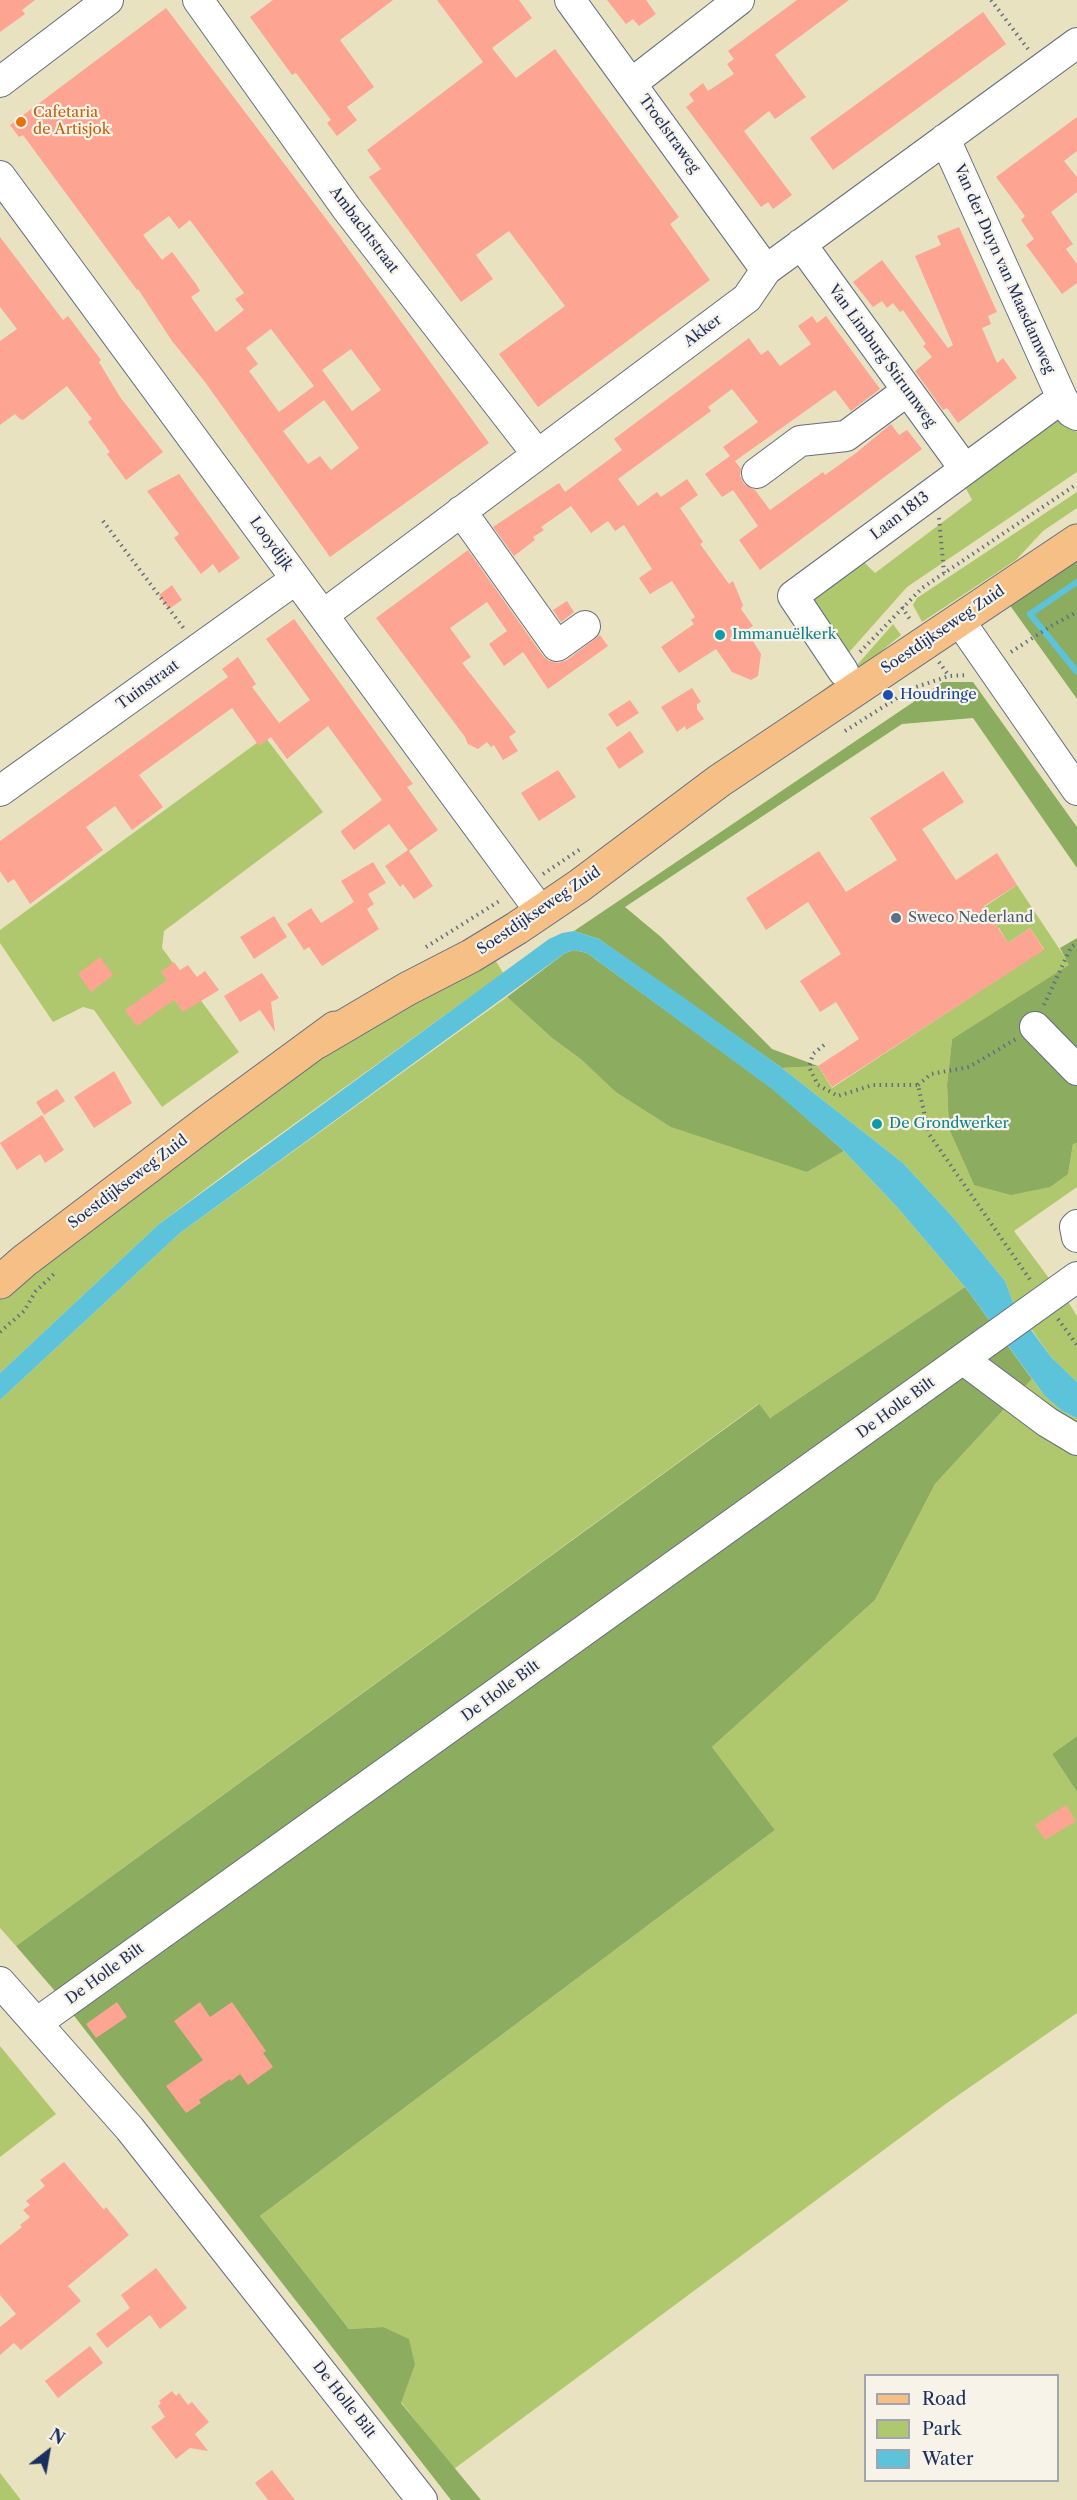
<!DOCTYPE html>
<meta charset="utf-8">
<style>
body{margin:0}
#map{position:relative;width:1077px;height:2500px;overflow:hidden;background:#e9e2c1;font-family:"Libre Caslon Text",serif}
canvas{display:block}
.legend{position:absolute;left:864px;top:2374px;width:195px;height:108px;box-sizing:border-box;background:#f7f3e8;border:2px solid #9fa5b1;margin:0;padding:8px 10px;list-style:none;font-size:18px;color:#1b2f5e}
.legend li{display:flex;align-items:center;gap:12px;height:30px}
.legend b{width:30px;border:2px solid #9fa5b1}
.north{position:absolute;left:18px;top:2422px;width:60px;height:60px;-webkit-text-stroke:4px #f7f3e8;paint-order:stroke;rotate:31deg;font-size:16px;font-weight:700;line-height:24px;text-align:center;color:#1b2f5e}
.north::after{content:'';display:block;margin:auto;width:21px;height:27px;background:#1b2f5e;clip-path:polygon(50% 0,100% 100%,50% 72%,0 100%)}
</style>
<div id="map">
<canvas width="1077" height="2500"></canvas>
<ul class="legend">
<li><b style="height:8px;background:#f5bf86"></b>Road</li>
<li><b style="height:16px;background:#b0c86d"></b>Park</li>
<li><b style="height:16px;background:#5dc3db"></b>Water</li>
</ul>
<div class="north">N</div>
</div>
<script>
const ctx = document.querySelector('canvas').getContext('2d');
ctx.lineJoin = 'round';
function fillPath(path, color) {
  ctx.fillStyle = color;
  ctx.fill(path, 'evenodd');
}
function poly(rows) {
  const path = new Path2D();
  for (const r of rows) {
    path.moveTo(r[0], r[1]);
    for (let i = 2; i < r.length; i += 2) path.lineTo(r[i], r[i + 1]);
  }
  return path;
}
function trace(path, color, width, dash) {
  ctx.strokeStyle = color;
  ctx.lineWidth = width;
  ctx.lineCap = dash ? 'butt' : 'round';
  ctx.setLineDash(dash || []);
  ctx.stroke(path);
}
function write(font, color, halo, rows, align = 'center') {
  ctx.font = font + ' "Libre Caslon Text",serif';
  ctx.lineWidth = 4.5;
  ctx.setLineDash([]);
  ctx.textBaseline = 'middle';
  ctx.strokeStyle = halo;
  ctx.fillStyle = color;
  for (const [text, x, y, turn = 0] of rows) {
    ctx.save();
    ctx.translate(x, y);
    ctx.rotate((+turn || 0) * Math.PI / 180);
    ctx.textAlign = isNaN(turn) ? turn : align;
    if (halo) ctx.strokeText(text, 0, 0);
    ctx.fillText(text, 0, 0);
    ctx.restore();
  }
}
fillPath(poly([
 [1055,419,1077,432,1077,472,907,587,844,658,806,597,862,560,875,573,972,500,962,481],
 [1077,492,1077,508,1043,531,1016,560,922,622,913,605,917,598],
 [893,624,901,635,823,699,819,693,857,665],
 [265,737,323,812,164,931,162,948,239,1052,162,1107,94,1010,83,1007,53,1022,0,943,0,930],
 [1017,885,1070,965,952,1039,947,1085,949,1129,974,1185,1068,1174,1073,1144,1077,1143,1077,1187,1014,1231,1051,1281,1015,1308,1005,1281,952,1216,903,1163,782,1068,818,1066,832,1088,1044,949,1030,928,1008,943,999,928,959,924],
 [490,951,503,973,240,1163,159,1224,0,1373,0,1298,311,1060],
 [507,997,552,1038,583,1061,807,1172,844,1151,897,1207,965,1287,770,1418,758,1404,16,1946,0,1928,0,1400,180,1233],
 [1067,1300,1077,1316,1077,1382,1051,1357,1030,1327],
 [1032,1379,1044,1395,1062,1411,1077,1418,1077,1736,1052,1754,1077,1792,1077,2013,947,2103,454,2469,401,2402,415,2365,383,2327,349,2329,260,2216,775,1830,712,1747,875,1600,935,1484],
 [0,2046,56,2114,0,2157],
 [0,2473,21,2500,0,2500]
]), '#b0c86d');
fillPath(poly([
 [1077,559,1077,699,1009,604],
 [943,682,973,682,1077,827,1077,868,973,718,902,724,625,907,661,937,772,1049,818,1066,782,1068,599,939,574,931],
 [1077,938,1077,1143,1073,1144,1068,1174,1050,1187,1011,1195,974,1185,949,1129,947,1085,952,1039,1069,965,1060,948],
 [574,950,587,953,773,1089,844,1151,807,1172,671,1127,616,1092,583,1061,552,1038,507,997,565,953],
 [965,1287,1032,1379,935,1484,875,1600,712,1747,775,1830,260,2216,349,2329,383,2327,409,2339,415,2365,401,2403,481,2500,451,2500,54,1990,16,1946,759,1404,770,1418],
 [1077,1736,1077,1792,1052,1754]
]), '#8cac60');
fillPath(poly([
 [574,931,599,939,683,997,782,1068,903,1163,952,1216,1005,1281,1015,1308,1051,1357,1077,1382,1077,1418,1062,1411,1044,1395,965,1287,897,1207,844,1151,772,1089,587,953,574,950,565,953,180,1233,0,1400,0,1373,159,1224,549,939,562,933]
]), '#5dc3db');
trace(poly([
 [1077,582,1030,614,1077,672]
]), '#5dc3db', 6);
fillPath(poly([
 [0,0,35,0,22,10,25,14,0,32],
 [273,0,393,0,340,40,374,87,347,107,357,120,337,136,327,123,331,120,296,73,292,75,250,17],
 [437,0,519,0,532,18,492,48,516,78,555,49,679,217,670,224,710,280,538,407,499,354,565,306,509,231,476,255,493,279,461,302,369,177,381,169,367,150,483,62],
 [607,0,646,0,656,14,639,26,633,19,626,24],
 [797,0,849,0,775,55,806,97,775,119,769,111,744,131,792,195,773,209,768,202,761,207,686,107,694,101,689,94,703,83,708,91,734,74,727,64,734,59,728,51],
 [166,8,336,232,489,443,330,557,205,382,172,341,138,289,137,290,23,135,19,137,10,125],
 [169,216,179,229,190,220,244,293,235,299,244,310,216,332,191,297,200,291,196,284,172,252,162,260,143,235],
 [271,329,314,386,279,412,249,371,258,364,246,348],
 [351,349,381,390,352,411,322,370],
 [324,400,359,448,331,470,320,456,308,464,283,431],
 [983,12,1006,44,833,170,810,138],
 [1077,117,1077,151,1064,161,1077,177,1077,192,1051,212,1073,244,1066,249,1077,264,1077,283,1062,294,1026,245,1034,239,1021,220,1025,216,996,177],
 [959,227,997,312,988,316,991,324,982,328,997,363,1003,358,1017,378,958,423,947,408,943,410,915,371,932,357,923,346,926,344,903,310,900,312,893,303,887,308,882,301,873,307,853,282,882,260,948,348,953,345,915,256,941,245,937,236],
 [0,237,63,320,68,316,101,360,99,362,120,397,163,452,126,480,107,454,110,452,88,422,92,419,67,386,23,420,20,419,15,414,0,425,0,341,17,329,0,307],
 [812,316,817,323,826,316,880,389,851,411,835,390,735,461,741,469,740,476,744,484,755,490,770,510,823,472,825,475,856,453,891,424,899,435,907,430,922,449,760,570,739,540,758,526,733,490,722,497,705,474,730,456,723,447,758,422,732,389,708,407,711,411,618,479,638,506,657,492,661,497,687,479,698,495,680,508,703,542,700,544,729,584,733,581,743,605,741,609,753,626,746,630,761,654,758,676,751,680,732,672,716,649,679,673,661,647,694,624,691,620,695,617,672,581,650,594,639,578,652,569,624,525,615,531,608,521,591,533,571,506,541,527,544,530,533,537,535,540,514,556,493,527,559,483,565,492,622,450,614,439,749,338,761,355,768,350,780,366,811,344,798,326],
 [179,474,240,558,219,573,213,564,201,574,174,538,179,534,147,491],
 [468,550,543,656,549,661,558,663,567,660,600,635,608,646,548,689,523,652,504,666,489,644,507,631,487,602,450,628,471,657,462,663,516,732,509,737,518,751,503,760,494,745,491,747,487,742,478,749,468,744,465,737,376,618],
 [172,585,182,600,169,609,159,595],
 [567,601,574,612,561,622,553,610],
 [294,619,413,784,407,787,438,830,409,851,433,886,414,899,403,884,400,887,385,866,408,850,389,824,354,850,342,834,341,831,382,800,328,726,287,759,271,737,259,746,232,708,139,775,163,807,132,830,115,806,86,827,103,850,30,904,14,879,8,883,0,871,0,841,228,677,222,669,238,657,256,684,252,687,279,723,310,700,266,639],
 [692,688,701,702,697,704,697,709,704,719,686,730,685,726,677,732,661,707],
 [630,700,639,713,617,727,608,714],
 [630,731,644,752,619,769,606,748],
 [558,770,576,797,539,821,521,793],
 [943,771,964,802,922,829,956,880,997,853,1017,885,984,906,1008,943,1030,928,1044,950,832,1087,818,1066,859,1039,836,1002,820,1012,800,981,841,954,808,902,766,930,746,898,819,851,846,892,897,860,870,818],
 [373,862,386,883,368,894,374,904,367,909,379,929,322,966,309,947,304,950,287,924,311,908,321,923,354,902,341,881],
 [274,916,287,937,254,959,240,937],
 [100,957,113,975,91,992,78,974],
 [174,962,180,970,188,965,197,977,205,971,219,990,183,1012,174,1000,137,1026,125,1010,167,980,161,972],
 [262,973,279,998,271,1002,275,1032,260,1010,240,1022,224,996],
 [114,1071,132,1103,94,1128,74,1097],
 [57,1089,65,1101,44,1115,36,1102],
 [42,1115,64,1150,45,1163,40,1154,17,1170,0,1143],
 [1066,1805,1076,1821,1045,1840,1035,1825],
 [117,2002,127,2017,96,2038,86,2024],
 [200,2002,210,2017,232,2002,266,2051,263,2053,273,2067,248,2085,240,2074,231,2081,230,2079,199,2100,201,2103,186,2113,166,2086,203,2060,174,2021],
 [64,2162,104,2210,106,2207,129,2235,68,2286,81,2301,21,2350,14,2343,0,2355,0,2327,16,2314,0,2295,0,2245,22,2227,20,2225,30,2217,23,2210,30,2205,26,2201,45,2186,40,2180],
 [156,2268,187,2308,160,2329,150,2315,107,2348,96,2334,130,2308,121,2295],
 [90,2346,103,2363,58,2398,45,2381],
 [172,2391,176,2396,179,2393,188,2405,192,2402,209,2422,195,2434,208,2451,190,2448,176,2459,151,2427,165,2417,158,2406,161,2403,159,2401],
 [272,2470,295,2500,268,2500,255,2483]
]), '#fda493');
const minor = poly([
 [198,0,347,209,537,454],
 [570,0,766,270],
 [0,82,108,0],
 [632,83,739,0],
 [945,139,1062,398],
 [0,176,541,912],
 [801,244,964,468],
 [757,473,800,441,846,436,907,391],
 [461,511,557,646,585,626],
 [323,615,747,298,766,270,1077,43],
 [959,620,1077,790],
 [843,671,793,596,1062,398,1071,412,1077,415],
 [0,791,296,579],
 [1035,1027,1077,1070],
 [1077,1225,1075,1227,1077,1237],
 [964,1360,1047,1422,1077,1440],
 [0,1982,130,2129,422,2500],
 [38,2022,1077,1277]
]);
const major = poly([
 [317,1042,407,989,471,956,517,928,579,886,719,781,1077,541],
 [0,1282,24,1261,210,1120,335,1028]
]);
trace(minor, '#636e81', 32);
trace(major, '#636e81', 35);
trace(poly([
 [991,0,1028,49],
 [939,518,944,573],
 [103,521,185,630],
 [902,607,911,621],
 [860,652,922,588,1077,484],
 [1011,652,1051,626,1077,612],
 [939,662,949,676],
 [845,731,913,688,949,676,967,675],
 [543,874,582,848],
 [426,947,501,900],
 [1044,1005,1071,947,1077,943],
 [824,1045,813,1054,809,1067,818,1085,838,1096,873,1085,918,1085,929,1134,1031,1281],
 [918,1085,931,1074,969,1067,1016,1039],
 [1058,1319,1077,1345],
 [0,1332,24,1311,36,1291,54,1274]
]), '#636e81', 4, [1.5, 4.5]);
trace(minor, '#fff', 30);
trace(major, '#f5bf86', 33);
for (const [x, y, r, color] of [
 [21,122,6,"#e8710a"],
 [720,635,6,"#0f9aa8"],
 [888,695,6,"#1a4fb4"],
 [896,918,6,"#5c6f8a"],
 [877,1124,6,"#0f9aa8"]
]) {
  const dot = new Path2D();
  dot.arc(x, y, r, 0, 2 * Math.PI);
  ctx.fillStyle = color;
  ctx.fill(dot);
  trace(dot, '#f7f3e8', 2);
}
write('15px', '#c56008', '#f7f3e8', [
 ["Cafetaria",33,113],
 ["de Artisjok",33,130]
], 'left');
write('15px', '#1b2f5e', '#f7f3e8', [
 ["Troelstraweg",669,134,54],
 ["Ambachtstraat",364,230,53],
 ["Van der Duyn van Maasdamweg",1004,269,66],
 ["Akker",703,331,-37],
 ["Van Limburg Stirumweg",882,356,54],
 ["Laan 1813",900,516,-37],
 ["Looydijk",271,544,54],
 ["Soestdijkseweg Zuid",943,630,-34],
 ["Tuinstraat",148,685,-36],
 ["Soestdijkseweg Zuid",539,911,-34],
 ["Soestdijkseweg Zuid",128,1182,-37],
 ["De Holle Bilt",896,1408,-36],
 ["De Holle Bilt",501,1691,-36],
 ["De Holle Bilt",105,1974,-36],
 ["De Holle Bilt",344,2400,52]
]);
write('15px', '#0d838f', '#f7f3e8', [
 ["Immanuëlkerk",732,635],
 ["De Grondwerker",889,1124]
], 'left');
write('15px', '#164399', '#f7f3e8', [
 ["Houdringe",900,695]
], 'left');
write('15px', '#4e5e75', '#f7f3e8', [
 ["Sweco Nederland",908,918]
], 'left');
</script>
